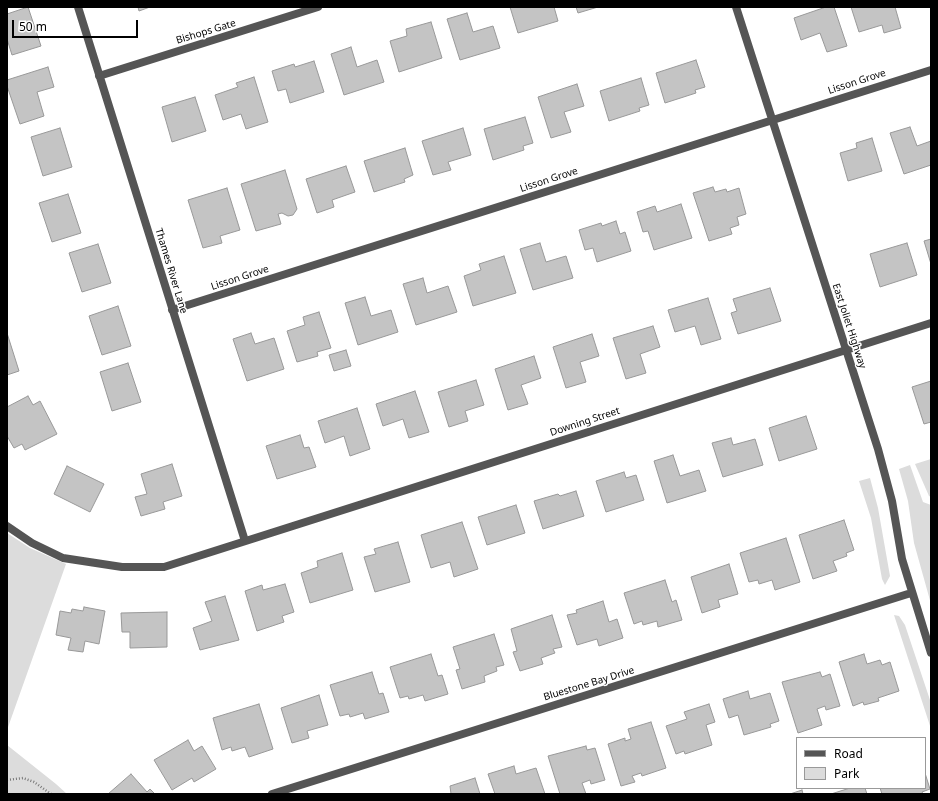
<!DOCTYPE html>
<style>
body{margin:0}
#map{position:relative;width:938px;height:801px;overflow:hidden;background:#fff;font-family:"Noto Sans",sans-serif}
canvas{display:block}
.frame{position:absolute;inset:0;border:8px solid #000;pointer-events:none}
.legend{position:absolute;left:796px;top:737px;width:130px;height:52px;box-sizing:border-box;background:#fff;border:1px solid #999;margin:0;padding:5px 7px;list-style:none;font-size:12px;color:#000}
.legend li{display:flex;align-items:center;gap:8px;height:20px}
.legend b{width:20px;border:1px solid #999}
.scale{position:absolute;left:12px;top:20px;width:126px;height:18px;box-sizing:border-box;border:2px solid #000;border-top:0;padding-left:5px;font-size:12px;line-height:14px;white-space:nowrap;color:#000;-webkit-text-stroke:3px #fff;paint-order:stroke}
</style>
<div id="map">
<canvas width="938" height="801"></canvas>
<div class="frame"></div>
<ul class="legend">
<li><b style="height:5px;background:#555"></b>Road</li>
<li><b style="height:11px;background:#dcdcdc"></b>Park</li>
</ul>
<div class="scale">50 m</div>
</div>
<script>
const ctx = document.querySelector('canvas').getContext('2d');
ctx.lineJoin = 'round';
function fillPath(path, color) {
  ctx.fillStyle = color;
  ctx.fill(path, 'evenodd');
}
function poly(rows) {
  const path = new Path2D();
  for (const r of rows) {
    path.moveTo(r[0], r[1]);
    for (let i = 2; i < r.length; i += 2) path.lineTo(r[i], r[i + 1]);
  }
  return path;
}
function trace(path, color, width, dash) {
  ctx.strokeStyle = color;
  ctx.lineWidth = width;
  ctx.lineCap = dash ? 'butt' : 'round';
  ctx.setLineDash(dash || []);
  ctx.stroke(path);
}
function write(font, color, halo, rows, align = 'center') {
  ctx.font = font + ' "Noto Sans",sans-serif';
  ctx.lineWidth = 3;
  ctx.setLineDash([]);
  ctx.textBaseline = 'middle';
  ctx.strokeStyle = halo;
  ctx.fillStyle = color;
  for (const [text, x, y, turn = 0] of rows) {
    ctx.save();
    ctx.translate(x, y);
    ctx.rotate((+turn || 0) * Math.PI / 180);
    ctx.textAlign = isNaN(turn) ? turn : align;
    if (halo) ctx.strokeText(text, 0, 0);
    ctx.fillText(text, 0, 0);
    ctx.restore();
  }
}
fillPath(poly([
 [931,459,931,497,929,496,915,464],
 [910,465,923,502,931,505,931,604,914,543,908,501,899,469],
 [870,478,878,508,890,576,885,585,882,579,871,518,859,481],
 [7,533,30,548,66,564,7,730],
 [894,615,899,616,905,625,931,703,931,729],
 [7,745,56,784,67,794,7,794]
]), '#dcdcdc');
const building = poly([
 [28,7,41,46,12,55,7,39,7,14,28,7],
 [138,7,150,7,139,11,138,7],
 [510,7,554,7,558,21,518,33,510,7],
 [576,7,598,7,578,13,576,7],
 [826,7,834,7,847,46,827,52,820,33,801,40,794,18,826,7],
 [851,7,895,7,901,28,884,33,882,25,859,32,851,7],
 [467,13,473,32,493,26,500,48,460,60,447,19,467,13],
 [431,22,442,58,399,72,390,41,407,36,406,29,431,22],
 [351,47,357,67,377,60,384,82,344,95,331,54,351,47],
 [696,60,705,87,695,90,696,93,665,103,656,73,696,60],
 [314,61,324,92,290,103,286,89,278,91,272,71,294,64,295,67,314,61],
 [48,67,54,87,37,92,44,116,20,124,7,86,7,80,48,67],
 [254,77,268,122,246,129,241,114,223,120,215,95,238,87,236,83,254,77],
 [641,78,649,105,639,108,640,111,609,121,600,91,641,78],
 [577,84,584,106,564,112,571,132,551,138,538,97,577,84],
 [195,97,206,131,172,142,162,107,195,97],
 [525,117,533,143,523,146,524,150,493,160,484,129,525,117],
 [910,127,917,146,931,141,931,165,904,174,890,133,910,127],
 [60,128,72,167,43,176,31,137,60,128],
 [463,128,471,155,448,162,451,170,433,175,422,141,463,128],
 [872,138,882,171,848,181,840,153,857,148,856,143,872,138],
 [405,148,413,175,404,179,405,182,374,192,364,161,405,148],
 [346,166,355,192,332,200,334,207,317,213,306,179,346,166],
 [285,170,297,209,293,215,288,216,282,213,278,214,281,224,256,231,241,184,285,170],
 [713,187,715,192,726,189,727,192,739,188,746,214,737,217,739,225,730,228,732,234,709,241,693,193,713,187],
 [227,188,240,230,220,236,222,243,203,248,188,200,227,188],
 [68,194,81,233,52,242,39,203,68,194],
 [681,204,692,238,654,250,648,231,643,232,637,212,655,206,657,212,681,204],
 [616,221,620,234,625,232,631,251,597,262,593,248,585,250,579,230,601,223,602,226,616,221],
 [931,239,931,264,924,241,931,239],
 [540,243,546,262,566,256,573,278,533,290,520,249,540,243],
 [907,243,917,275,880,287,870,254,907,243],
 [98,244,111,283,82,292,69,253,98,244],
 [504,256,516,293,473,306,464,276,481,270,479,264,504,256],
 [423,278,427,293,448,286,457,312,416,325,403,284,423,278],
 [770,288,781,321,738,334,731,313,737,311,733,299,770,288],
 [365,297,371,316,391,310,398,332,358,345,345,303,365,297],
 [708,298,721,339,701,345,695,326,675,332,668,310,708,298],
 [118,306,131,346,102,355,89,316,118,306],
 [319,312,331,348,317,352,318,356,297,362,287,331,305,325,303,317,319,312],
 [653,326,660,347,640,354,646,373,626,379,613,338,653,326],
 [7,333,19,371,7,375,7,333],
 [251,333,255,344,274,338,284,369,247,381,233,339,251,333],
 [592,334,599,356,580,362,586,382,566,388,553,347,592,334],
 [346,350,351,366,334,371,329,355,346,350],
 [534,356,541,378,521,385,528,404,508,410,495,369,534,356],
 [128,363,141,402,112,411,100,372,128,363],
 [476,380,484,405,465,411,468,421,449,427,438,392,476,380],
 [931,381,931,422,924,424,912,387,931,381],
 [415,391,429,432,409,438,403,419,383,426,376,404,415,391],
 [28,396,33,405,40,401,57,434,25,450,22,444,14,448,7,436,7,407,28,396],
 [357,408,370,449,350,456,344,436,325,443,318,421,357,408],
 [806,416,817,449,779,461,769,428,806,416],
 [300,435,304,448,309,447,316,467,277,479,266,446,300,435],
 [731,438,733,445,755,439,763,465,723,477,712,443,731,438],
 [673,455,680,476,699,470,706,491,667,503,654,461,673,455],
 [172,464,182,496,163,502,165,509,141,516,135,497,147,494,141,474,172,464],
 [67,466,104,484,90,512,54,494,67,466],
 [624,472,626,478,636,475,644,500,606,512,596,481,624,472],
 [576,491,584,516,543,529,534,501,558,494,560,496,576,491],
 [516,505,525,533,487,545,478,517,516,505],
 [844,520,854,550,846,553,847,556,833,561,837,571,813,579,799,535,844,520],
 [462,522,478,569,454,577,450,562,431,568,421,535,462,522],
 [786,538,800,582,775,590,772,580,759,584,758,580,749,582,740,553,786,538],
 [398,542,410,582,375,592,364,557,376,554,374,549,398,542],
 [342,553,353,590,310,603,301,573,318,567,317,561,342,553],
 [729,564,738,594,718,600,720,607,702,613,691,577,729,564],
 [665,580,672,602,676,600,682,620,658,627,657,621,643,625,642,621,634,624,624,593,665,580],
 [285,584,294,612,282,616,284,622,257,631,245,591,262,585,263,590,285,584],
 [225,596,239,640,200,650,193,628,212,621,205,602,225,596],
 [603,601,609,622,617,619,623,638,599,646,597,639,577,645,567,615,577,613,576,610,603,601],
 [84,607,105,611,99,644,85,641,83,652,68,650,71,638,56,635,60,611,71,613,72,609,83,611,84,607],
 [167,612,167,647,130,648,130,632,122,632,121,613,167,612],
 [552,615,562,647,553,649,555,653,541,658,543,664,520,671,513,652,517,651,511,629,552,615],
 [494,634,504,665,496,667,497,671,484,676,485,682,462,689,456,670,460,669,453,647,494,634],
 [431,654,438,676,442,675,448,694,425,701,423,695,409,699,408,696,400,698,390,667,431,654],
 [864,654,867,664,880,660,882,665,890,662,899,691,878,698,879,701,864,705,863,702,853,706,839,662,864,654],
 [372,672,379,694,383,693,389,712,365,719,363,713,350,717,349,714,340,716,330,685,372,672],
 [820,672,822,677,830,674,840,706,826,710,825,706,817,709,822,725,798,733,782,682,820,672],
 [748,691,750,699,770,693,779,721,770,724,771,727,744,735,738,715,729,718,723,699,748,691],
 [319,695,328,725,307,731,309,738,292,743,281,708,319,695],
 [259,704,273,749,249,757,245,747,232,751,231,747,222,750,213,718,259,704],
 [709,704,715,722,706,725,712,745,685,754,684,751,676,754,666,726,687,719,684,712,709,704],
 [651,722,666,768,642,776,641,773,632,776,635,782,621,786,608,744,625,738,625,741,631,739,628,729,651,722],
 [188,740,194,751,202,746,216,769,194,782,192,778,172,790,154,760,188,740],
 [586,746,587,750,595,748,605,780,591,784,590,780,582,783,586,794,560,794,548,756,586,746],
 [514,766,516,774,536,768,545,794,495,794,488,774,514,766],
 [925,773,930,789,922,792,923,794,882,794,880,788,925,788,925,773],
 [131,774,147,792,150,789,155,794,108,794,131,774],
 [475,778,480,794,451,794,450,786,475,778],
 [850,788,865,788,867,794,831,794,850,788],
 [802,790,803,794,790,794,802,790]
]);
fillPath(building, '#c4c4c4');
trace(building, '#999', 1);
trace(poly([
 [7,780,23,778,34,782,51,794]
]), '#777', 2.5, [1, 2]);
trace(poly([
 [78,7,245,541],
 [736,7,878,449,892,501,902,559,931,653],
 [99,76,318,7],
 [172,310,931,70],
 [7,526,32,543,63,558,122,567,164,567,931,323],
 [272,794,911,593]
]), '#555', 8);
write('10px', '#000', '#fff', [
 ["Bishops Gate",206,32,-17],
 ["Lisson Grove",857,82,-18],
 ["Lisson Grove",549,180,-18],
 ["Thames River Lane",171,271,73],
 ["Lisson Grove",240,278,-18],
 ["East Joliet Highway",849,326,72],
 ["Downing Street",585,422,-18],
 ["Bluestone Bay Drive",589,684,-17]
]);
</script>
